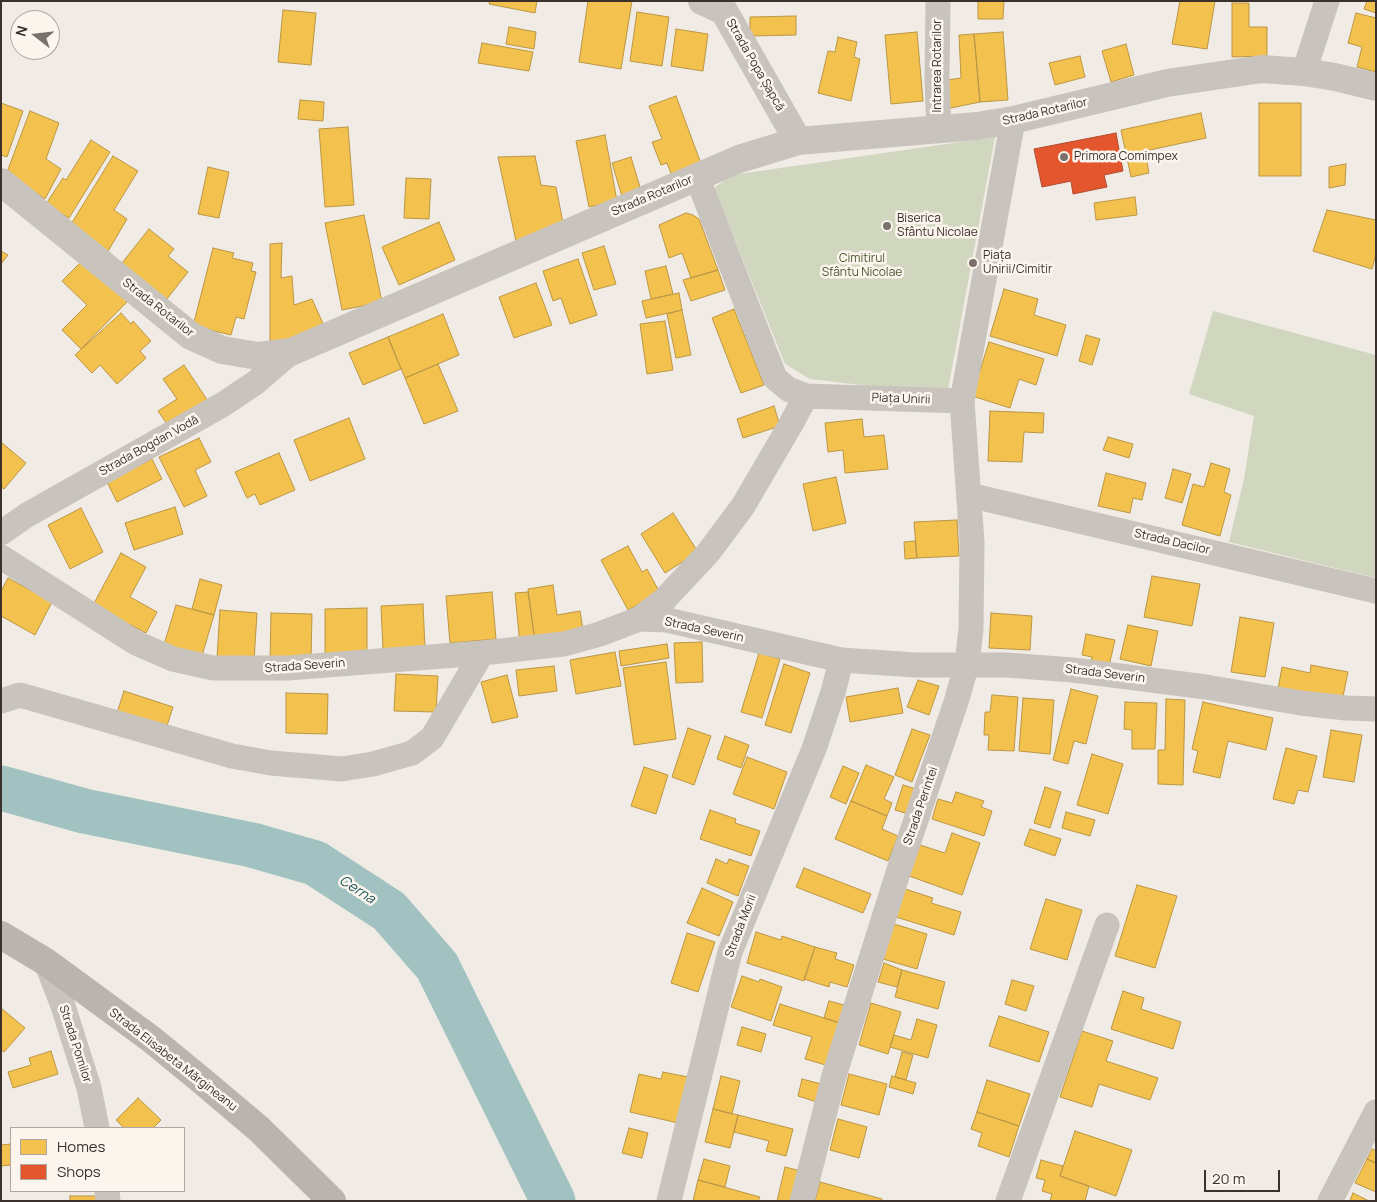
<!DOCTYPE html>
<meta charset="utf-8">
<style>
body{margin:0}
#map{position:relative;width:1377px;height:1202px;overflow:hidden;background:#f0ebe5;font-family:Manrope,sans-serif}
canvas{display:block}
.frame{position:absolute;inset:0;border:2px solid #3b302b;pointer-events:none}
.legend{position:absolute;left:10px;top:1127px;width:175px;height:65px;box-sizing:border-box;background:#fbf5ee;border:1px solid #aea6a0;margin:0;padding:6px 9px;list-style:none;font-size:15px;color:#3b302b}
.legend li{display:flex;align-items:center;gap:10px;height:25px}
.legend b{width:25px;border:1px solid #aea6a0}
.north{position:absolute;left:10px;top:10px;width:50px;height:50px;box-sizing:border-box;background:#fbf5ee;border:1px solid #aea6a0;border-radius:50%;rotate:286deg;font-size:14px;font-weight:700;line-height:20px;text-align:center;color:#3b302b}
.north::after{content:'';display:block;margin:auto;width:18px;height:22px;background:#7a716c;clip-path:polygon(50% 0,100% 100%,50% 72%,0 100%)}
.scale{position:absolute;left:1204px;top:1170px;width:76px;height:22px;box-sizing:border-box;border:2px solid #3b302b;border-top:0;padding-left:6px;font-size:15px;line-height:18px;white-space:nowrap;color:#3b302b;-webkit-text-stroke:4px #fbf5ee;paint-order:stroke}
</style>
<div id="map">
<canvas width="1377" height="1202"></canvas>
<div class="frame"></div>
<ul class="legend">
<li><b style="height:14px;background:#f2c14e"></b>Homes</li>
<li><b style="height:14px;background:#e4572e"></b>Shops</li>
</ul>
<div class="north">N</div>
<div class="scale">20 m</div>
</div>
<script>
const ctx = document.querySelector('canvas').getContext('2d');
ctx.lineJoin = 'round';
function fillPath(path, color) {
  ctx.fillStyle = color;
  ctx.fill(path, 'evenodd');
}
function poly(rows) {
  const path = new Path2D();
  for (const r of rows) {
    path.moveTo(r[0], r[1]);
    for (let i = 2; i < r.length; i += 2) path.lineTo(r[i], r[i + 1]);
  }
  return path;
}
function trace(path, color, width, dash) {
  ctx.strokeStyle = color;
  ctx.lineWidth = width;
  ctx.lineCap = dash ? 'butt' : 'round';
  ctx.setLineDash(dash || []);
  ctx.stroke(path);
}
function write(font, color, halo, rows, align = 'center') {
  ctx.font = font + ' Manrope,sans-serif';
  ctx.lineWidth = 5;
  ctx.setLineDash([]);
  ctx.textBaseline = 'middle';
  ctx.strokeStyle = halo;
  ctx.fillStyle = color;
  for (const [text, x, y, turn = 0] of rows) {
    ctx.save();
    ctx.translate(x, y);
    ctx.rotate((+turn || 0) * Math.PI / 180);
    ctx.textAlign = isNaN(turn) ? turn : align;
    if (halo) ctx.strokeText(text, 0, 0);
    ctx.fillText(text, 0, 0);
    ctx.restore();
  }
}
fillPath(poly([
 [995,137,947,395,810,379,785,364,714,188,732,175],
 [1213,311,1376,355,1376,578,1229,542,1244,479,1254,416,1189,394]
]), '#d1d6bf');
const homes = poly([
 [490,1,537,1,535,13,489,4,490,1],
 [588,1,632,1,621,69,579,62,588,1],
 [978,1,1004,1,1003,19,978,19,978,1],
 [1180,1,1215,1,1207,49,1172,44,1180,1],
 [1367,1,1376,1,1376,13,1364,9,1367,1],
 [1232,3,1249,3,1249,27,1267,27,1267,56,1232,57,1232,3],
 [283,10,316,13,311,65,278,62,283,10],
 [637,12,669,17,662,66,630,61,637,12],
 [1356,13,1376,18,1376,72,1357,67,1362,47,1348,43,1356,13],
 [796,16,796,35,750,36,750,17,796,16],
 [509,27,536,32,534,49,506,44,509,27],
 [676,29,708,34,703,71,671,66,676,29],
 [917,32,923,101,891,104,885,35,917,32],
 [1003,32,1008,100,980,102,974,34,1003,32],
 [974,34,980,102,941,110,940,81,961,78,959,35,974,34],
 [838,37,857,42,854,57,860,59,851,101,818,93,828,51,835,52,838,37],
 [482,43,533,52,529,71,478,63,482,43],
 [1126,44,1134,75,1111,82,1102,51,1126,44],
 [1080,56,1085,77,1055,85,1049,63,1080,56],
 [676,96,703,169,673,179,667,163,661,165,652,142,662,139,649,106,676,96],
 [300,100,324,102,323,121,298,119,300,100],
 [1,103,23,111,7,157,1,155,1,103],
 [1259,103,1301,103,1301,176,1259,176,1259,103],
 [30,111,59,123,46,159,61,169,45,199,7,172,30,111],
 [1201,113,1206,138,1145,151,1149,173,1131,177,1121,130,1201,113],
 [348,127,354,205,325,207,319,129,348,127],
 [605,135,617,201,589,207,576,141,605,135],
 [91,140,110,152,69,218,46,204,63,178,66,180,91,140],
 [113,156,138,171,114,210,127,219,107,253,68,229,113,156],
 [535,156,541,185,556,187,564,228,517,246,498,157,535,156],
 [631,157,642,194,623,200,612,163,631,157],
 [1346,164,1345,185,1329,188,1329,167,1346,164],
 [208,167,229,172,219,218,198,214,208,167],
 [406,178,431,179,429,219,404,218,406,178],
 [1135,197,1137,215,1096,220,1094,203,1135,197],
 [1327,210,1376,220,1376,254,1372,269,1313,251,1327,210],
 [686,213,693,215,699,219,718,270,691,278,682,253,669,258,659,225,686,213],
 [364,215,382,302,342,310,325,223,364,215],
 [439,222,455,260,399,285,382,247,439,222],
 [149,229,174,249,168,256,188,272,163,304,118,268,149,229],
 [282,243,281,278,292,276,294,305,312,299,325,328,270,348,270,244,282,243],
 [604,246,616,284,594,290,582,253,604,246],
 [213,248,234,253,232,258,253,263,251,271,256,272,244,319,236,317,231,335,193,326,213,248],
 [1,251,8,255,1,264,1,251],
 [84,259,127,302,81,349,62,330,87,305,62,281,84,259],
 [578,259,597,315,570,324,561,298,553,301,543,271,578,259],
 [666,266,673,294,651,299,645,271,666,266],
 [718,270,725,290,691,301,683,280,718,270],
 [536,283,552,325,514,338,499,297,536,283],
 [1004,289,1038,299,1034,315,1066,325,1057,356,990,336,1004,289],
 [679,293,682,310,646,318,642,301,679,293],
 [734,309,764,385,741,393,712,318,734,309],
 [682,310,691,355,676,358,667,314,682,310],
 [121,313,131,324,133,321,151,341,140,351,146,358,117,384,100,365,92,373,75,355,121,313],
 [443,314,459,355,405,378,388,337,443,314],
 [665,321,673,370,647,374,640,324,665,321],
 [1086,335,1100,339,1092,365,1079,361,1086,335],
 [388,337,401,369,363,385,349,353,388,337],
 [989,342,1044,359,1036,385,1019,379,1010,408,972,396,989,342],
 [438,364,458,411,424,424,405,378,438,364],
 [184,365,208,401,169,427,158,411,177,399,163,379,184,365],
 [774,406,780,426,743,438,737,419,774,406],
 [990,411,1044,413,1043,433,1024,432,1022,462,988,461,990,411],
 [349,418,365,459,310,481,294,440,349,418],
 [862,419,864,437,884,435,888,469,845,473,843,450,828,452,825,423,862,419],
 [1108,437,1133,444,1129,458,1103,450,1108,437],
 [199,438,211,462,195,470,207,496,184,507,159,457,199,438],
 [1,442,26,463,4,489,1,487,1,442],
 [279,453,295,490,260,505,255,494,247,498,235,472,279,453],
 [152,459,162,479,117,502,107,482,152,459],
 [1211,463,1230,469,1224,492,1231,495,1220,536,1182,525,1193,484,1204,487,1211,463],
 [1173,469,1191,474,1182,503,1165,498,1173,469],
 [1106,473,1146,483,1142,500,1133,498,1130,513,1098,506,1106,473],
 [836,477,846,523,813,531,803,484,836,477],
 [175,507,183,534,134,550,125,523,175,507],
 [81,508,103,552,70,569,48,525,81,508],
 [673,513,698,552,665,573,641,534,673,513],
 [957,520,959,556,917,558,914,522,957,520],
 [915,541,917,558,905,559,904,542,915,541],
 [628,546,642,572,647,569,660,593,628,610,601,560,628,546],
 [121,553,146,567,130,597,157,612,146,633,93,605,121,553],
 [1152,576,1200,584,1192,626,1144,617,1152,576],
 [8,578,52,602,35,635,1,616,1,591,8,578],
 [200,579,222,585,214,615,192,609,200,579],
 [553,585,557,615,580,611,584,636,535,642,528,589,553,585],
 [492,592,496,639,450,643,446,596,492,592],
 [528,592,535,642,520,645,515,593,528,592],
 [423,604,425,648,383,650,381,606,423,604],
 [176,605,214,615,201,659,163,648,176,605],
 [367,608,367,655,325,656,325,609,367,608],
 [220,610,257,613,254,661,217,658,220,610],
 [271,613,312,614,311,661,270,661,271,613],
 [991,613,1032,616,1030,650,989,648,991,613],
 [1240,617,1274,623,1265,677,1231,672,1240,617],
 [1128,625,1158,631,1151,666,1120,659,1128,625],
 [1086,634,1115,640,1109,666,1091,662,1092,657,1082,655,1086,634],
 [702,642,703,682,676,683,674,643,702,642],
 [667,644,669,658,621,666,619,651,667,644],
 [615,652,621,686,576,694,570,660,615,652],
 [759,653,780,659,762,718,741,712,759,653],
 [666,662,676,739,634,745,623,668,666,662],
 [784,664,810,673,791,733,765,725,784,664],
 [1311,665,1348,672,1342,701,1278,689,1282,667,1310,673,1311,665],
 [554,666,557,691,519,696,516,670,554,666],
 [396,674,438,676,436,712,394,711,396,674],
 [507,675,518,717,492,723,481,682,507,675],
 [918,680,939,686,929,715,907,707,918,680],
 [898,688,903,713,850,722,846,697,898,688],
 [1071,689,1098,696,1086,744,1074,741,1068,764,1053,760,1071,689],
 [124,691,173,707,165,732,116,716,124,691],
 [286,693,328,694,327,734,286,733,286,693],
 [992,695,1018,697,1014,751,988,750,989,735,984,735,985,712,990,712,992,695],
 [1023,698,1054,700,1050,754,1019,751,1023,698],
 [1166,699,1185,700,1183,785,1158,784,1158,750,1165,750,1166,699],
 [1125,702,1157,703,1155,749,1132,749,1132,730,1124,729,1125,702],
 [1203,702,1273,718,1266,750,1228,741,1220,778,1193,772,1198,751,1192,749,1203,702],
 [688,728,711,736,694,785,672,777,688,728],
 [912,729,930,735,912,782,895,775,912,729],
 [1331,730,1362,735,1354,782,1323,777,1331,730],
 [725,736,749,745,741,768,717,759,725,736],
 [1286,748,1317,756,1308,792,1298,790,1294,804,1273,799,1286,748],
 [1092,754,1123,764,1108,814,1077,805,1092,754],
 [747,757,787,772,774,809,733,794,747,757],
 [866,765,894,777,884,799,892,803,887,816,851,801,866,765],
 [843,766,859,773,846,804,830,797,843,766],
 [644,767,668,775,656,814,631,806,644,767],
 [903,785,916,789,908,814,895,810,903,785],
 [1045,787,1061,792,1050,828,1034,823,1045,787],
 [956,792,984,801,981,807,992,811,984,836,932,819,938,799,952,803,956,792],
 [851,801,887,816,882,829,898,836,888,861,835,839,851,801],
 [710,810,736,819,735,823,760,831,751,856,700,839,710,810],
 [1066,812,1095,820,1090,836,1062,828,1066,812],
 [1030,829,1061,839,1055,856,1024,845,1030,829],
 [952,833,980,843,962,895,909,876,920,845,945,853,952,833],
 [716,859,727,864,729,859,749,866,738,896,707,883,716,859],
 [804,868,871,894,863,913,796,887,804,868],
 [1137,885,1177,896,1155,968,1115,956,1137,885],
 [702,888,733,902,719,936,687,923,702,888],
 [905,889,933,898,931,903,961,912,954,935,896,917,905,889],
 [1046,899,1082,910,1067,960,1030,949,1046,899],
 [894,924,927,934,917,969,883,959,894,924],
 [756,932,781,940,782,936,815,947,804,981,747,963,756,932],
 [687,933,715,942,698,992,671,983,687,933],
 [815,947,837,953,835,959,854,965,847,987,830,982,829,987,804,979,815,947],
 [884,963,902,970,897,987,878,982,884,963],
 [902,970,945,982,938,1009,895,997,902,970],
 [742,976,759,982,760,979,782,987,771,1021,731,1007,742,976],
 [1012,980,1034,986,1026,1011,1005,1004,1012,980],
 [1123,991,1144,998,1141,1009,1181,1022,1173,1049,1111,1029,1123,991],
 [829,1001,848,1006,843,1024,824,1018,829,1001],
 [871,1003,901,1012,888,1054,859,1045,871,1003],
 [780,1004,843,1024,829,1066,805,1059,812,1037,773,1025,780,1004],
 [1,1008,25,1028,4,1052,1,1050,1,1008],
 [999,1016,1049,1032,1039,1062,989,1046,999,1016],
 [917,1019,937,1025,928,1058,890,1047,894,1035,911,1040,917,1019],
 [742,1027,766,1034,761,1052,737,1045,742,1027],
 [1082,1031,1113,1041,1106,1061,1158,1078,1150,1100,1099,1084,1092,1107,1060,1097,1082,1031],
 [51,1051,58,1074,13,1088,8,1072,31,1065,29,1058,51,1051],
 [902,1052,913,1055,906,1080,895,1077,902,1052],
 [663,1072,688,1077,678,1123,630,1112,639,1074,661,1079,663,1072],
 [849,1074,887,1084,879,1115,841,1105,849,1074],
 [721,1076,740,1081,732,1114,713,1109,721,1076],
 [892,1076,916,1083,913,1094,889,1087,892,1076],
 [802,1079,825,1085,820,1103,798,1096,802,1079],
 [987,1080,1030,1094,1019,1126,977,1112,987,1080],
 [138,1098,161,1120,153,1128,124,1128,116,1120,138,1098],
 [713,1109,738,1115,730,1148,705,1142,713,1109],
 [977,1112,1019,1126,1009,1157,978,1146,982,1133,971,1129,977,1112],
 [738,1115,793,1129,786,1156,766,1151,769,1141,734,1132,738,1115],
 [838,1119,867,1127,859,1158,830,1150,838,1119],
 [629,1128,648,1133,642,1158,622,1153,629,1128],
 [1075,1131,1132,1150,1116,1196,1060,1176,1075,1131],
 [11,1144,11,1165,1,1166,1,1145,11,1144],
 [1372,1149,1376,1151,1376,1163,1367,1159,1372,1149],
 [704,1159,730,1166,725,1187,698,1180,704,1159],
 [1367,1159,1376,1163,1376,1192,1355,1183,1367,1159],
 [1041,1160,1063,1166,1060,1176,1089,1186,1085,1201,1050,1201,1052,1194,1042,1191,1045,1180,1036,1178,1041,1160],
 [785,1167,801,1171,794,1201,777,1201,785,1167],
 [698,1180,760,1197,758,1201,693,1201,698,1180],
 [820,1182,882,1199,882,1201,815,1201,820,1182],
 [1353,1193,1369,1201,1351,1201,1350,1200,1353,1193],
 [70,1196,96,1196,96,1201,70,1201,70,1196]
]);
fillPath(homes, '#f2c14e');
trace(homes, '#bb9644', 1);
const shops = poly([
 [1116,133,1123,171,1104,175,1107,187,1073,194,1071,181,1042,187,1034,149,1116,133]
]);
fillPath(shops, '#e4572e');
trace(shops, '#b14b2d', 1);
trace(poly([
 [1,788,84,811,252,845,315,863,389,911,437,966,553,1201]
]), '#a1c2c1', 45);
trace(poly([
 [938,1,937,80,939,130],
 [1304,72,1327,1],
 [697,177,775,378,788,389,806,396,962,401],
 [969,495,1376,591],
 [1,533,27,515,222,405,255,383,291,352],
 [1,557,136,643,173,659,213,668,288,668,482,653,564,644,600,634,639,619,667,620,841,660,916,665,1006,665,1073,670,1206,687,1301,703,1346,708,1376,709],
 [639,619,664,600,708,553,743,506,791,424,806,396],
 [1,701,20,695,232,756,271,763,342,769,373,764,412,753,432,738,482,653],
 [46,962,63,1006,89,1088,97,1128],
 [107,1191,108,1201],
 [669,1201,730,952,814,749,834,689,841,660],
 [802,1201,834,1076,898,873,956,702,967,664,971,629,972,543,962,401,1013,120],
 [1008,1201,1107,925],
 [1330,1201,1376,1112]
]), '#c9c3be', 25);
trace(poly([
 [702,1,724,11,798,141],
 [1,182,191,336,222,350,258,356,291,352,739,159,798,141,977,126,1013,120,1167,83,1262,69,1304,72,1335,77,1376,87]
]), '#c9c3be', 28);
trace(poly([
 [1,935,46,962,151,1039,201,1080,259,1129,332,1201]
]), '#bab3ae', 28);
for (const [x, y, r, color] of [
 [1064,157,5,"#7a716c"],
 [887,226,5,"#7a716c"],
 [973,263,5,"#7a716c"]
]) {
  const dot = new Path2D();
  dot.arc(x, y, r, 0, 2 * Math.PI);
  ctx.fillStyle = color;
  ctx.fill(dot);
  trace(dot, '#fbf5ee', 2);
}
write('12px', '#3b302b', '#fbf5ee', [
 ["Strada Popa Șapcă",755,65,60],
 ["Intrarea Rotarilor",938,66,-90],
 ["Strada Rotarilor",1045,112,-13],
 ["Strada Rotarilor",652,196,-23],
 ["Strada Rotarilor",158,308,38],
 ["Piața Unirii",901,399,2],
 ["Strada Bogdan Vodă",149,446,-29],
 ["Strada Dacilor",1172,542,13],
 ["Strada Severin",704,630,12],
 ["Strada Severin",305,666,-4],
 ["Strada Severin",1105,674,7],
 ["Strada Perintei",921,806,-71],
 ["Strada Morii",741,926,-69],
 ["Strada Pomilor",75,1044,72],
 ["Strada Elisabeta Mărgineanu",173,1060,38]
]);
write('12px', '#3b302b', '#fbf5ee', [
 ["Primora Comimpex",1074,157],
 ["Biserica",897,219],
 ["Sfântu Nicolae",897,233],
 ["Piața",983,256],
 ["Unirii/Cimitir",983,270]
], 'left');
write('12px', '#4a5a2e', '#fbf5ee', [
 ["Cimitirul",862,259],
 ["Sfântu Nicolae",862,273]
]);
write('italic 14px', '#1f5a5e', '#fbf5ee', [
 ["Cerna",357,890,33]
]);
</script>
